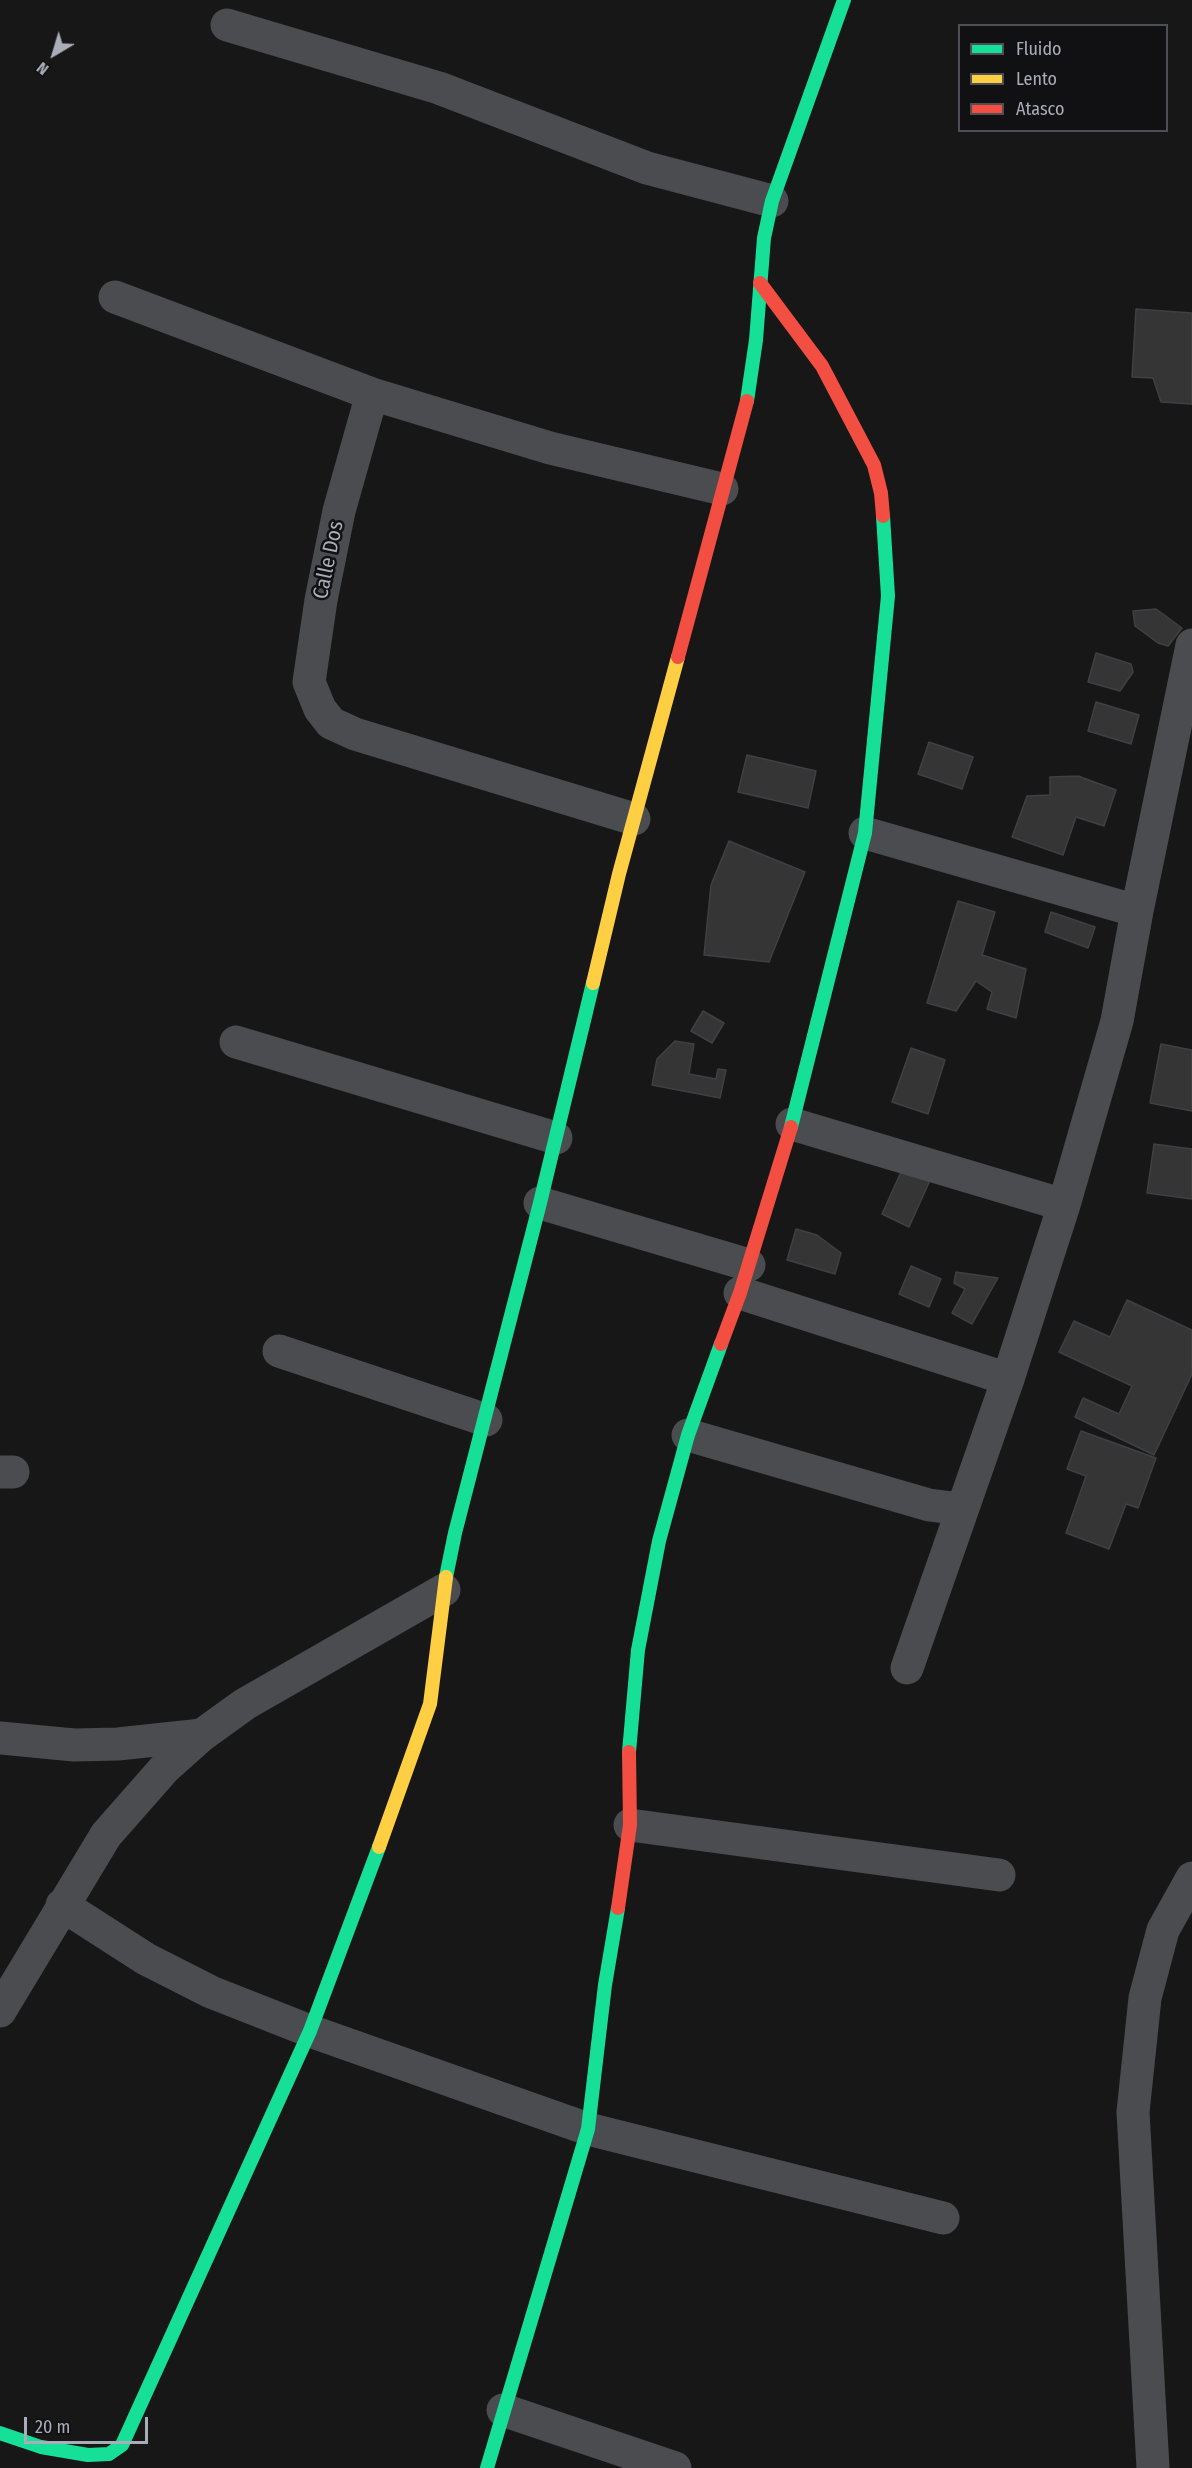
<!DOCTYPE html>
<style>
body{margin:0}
#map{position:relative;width:1192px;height:2468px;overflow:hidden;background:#171717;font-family:"Fira Sans Condensed",sans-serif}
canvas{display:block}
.legend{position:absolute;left:958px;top:24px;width:210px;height:108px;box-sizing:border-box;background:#111113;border:2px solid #4d4f55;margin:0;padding:8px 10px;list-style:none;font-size:18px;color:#a8adb8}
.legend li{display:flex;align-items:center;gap:12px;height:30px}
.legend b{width:30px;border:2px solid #4d4f55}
.north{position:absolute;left:24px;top:24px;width:60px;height:60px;-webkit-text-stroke:4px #111113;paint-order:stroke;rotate:218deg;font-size:16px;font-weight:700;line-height:24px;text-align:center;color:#a8adb8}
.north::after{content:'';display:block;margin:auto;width:21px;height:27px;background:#a8adb8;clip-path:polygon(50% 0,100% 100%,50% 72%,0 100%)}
.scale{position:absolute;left:24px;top:2417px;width:124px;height:27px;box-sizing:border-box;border:3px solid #a8adb8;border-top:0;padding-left:8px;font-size:18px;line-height:21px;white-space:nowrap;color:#a8adb8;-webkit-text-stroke:4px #111113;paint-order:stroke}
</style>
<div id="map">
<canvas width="1192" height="2468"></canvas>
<ul class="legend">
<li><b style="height:8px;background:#16e098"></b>Fluido</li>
<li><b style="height:8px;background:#ffcf43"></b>Lento</li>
<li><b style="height:8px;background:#f24e42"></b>Atasco</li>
</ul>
<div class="north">N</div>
<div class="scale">20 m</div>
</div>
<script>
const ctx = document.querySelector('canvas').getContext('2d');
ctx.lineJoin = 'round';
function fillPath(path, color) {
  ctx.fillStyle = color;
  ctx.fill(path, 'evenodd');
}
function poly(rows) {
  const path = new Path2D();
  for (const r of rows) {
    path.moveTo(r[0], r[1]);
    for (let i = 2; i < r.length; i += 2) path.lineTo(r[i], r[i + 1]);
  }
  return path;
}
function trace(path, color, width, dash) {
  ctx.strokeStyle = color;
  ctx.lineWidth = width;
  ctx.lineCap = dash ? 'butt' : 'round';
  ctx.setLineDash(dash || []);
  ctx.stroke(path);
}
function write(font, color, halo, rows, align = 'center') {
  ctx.font = font + ' "Fira Sans Condensed",sans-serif';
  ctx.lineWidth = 5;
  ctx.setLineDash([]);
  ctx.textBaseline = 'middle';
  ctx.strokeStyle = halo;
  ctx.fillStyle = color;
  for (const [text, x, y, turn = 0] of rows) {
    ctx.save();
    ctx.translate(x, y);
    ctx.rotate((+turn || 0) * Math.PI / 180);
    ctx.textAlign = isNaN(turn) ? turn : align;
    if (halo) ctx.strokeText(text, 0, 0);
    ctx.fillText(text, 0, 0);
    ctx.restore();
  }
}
const building = poly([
 [1136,309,1192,313,1192,404,1161,402,1153,378,1132,377,1136,309],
 [1156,609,1182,628,1168,646,1158,643,1135,626,1133,611,1156,609],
 [1096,653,1131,664,1133,672,1120,691,1088,682,1096,653],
 [1096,702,1139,715,1131,744,1088,731,1096,702],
 [929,742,973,757,962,789,918,774,929,742],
 [747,755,816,771,808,808,738,792,747,755],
 [1078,776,1116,790,1104,826,1076,817,1063,855,1012,837,1027,796,1050,795,1050,777,1078,776],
 [729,841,805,872,769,962,704,955,711,885,729,841],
 [958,901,995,912,982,955,1026,969,1016,1018,987,1009,992,992,976,981,956,1011,927,1003,958,901],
 [1051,912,1095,927,1088,948,1045,932,1051,912],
 [703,1011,724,1023,712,1043,691,1031,703,1011],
 [675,1041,694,1044,689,1074,716,1079,718,1069,726,1070,720,1098,652,1085,657,1059,675,1041],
 [1161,1044,1192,1050,1192,1111,1150,1103,1161,1044],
 [911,1048,945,1060,928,1114,892,1102,911,1048],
 [1154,1144,1192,1149,1192,1199,1147,1193,1154,1144],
 [901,1172,932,1176,909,1227,882,1214,901,1172],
 [796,1229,817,1235,841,1253,835,1274,787,1260,796,1229],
 [911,1266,941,1279,929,1307,899,1294,911,1266],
 [956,1272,998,1278,972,1324,952,1313,965,1289,954,1283,956,1272],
 [1127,1300,1192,1330,1192,1374,1154,1455,1075,1417,1083,1398,1119,1414,1132,1386,1059,1352,1074,1321,1110,1337,1127,1300],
 [1081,1431,1156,1458,1138,1508,1126,1504,1109,1549,1066,1533,1086,1476,1067,1469,1081,1431]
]);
fillPath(building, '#353536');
trace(building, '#3f4043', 1.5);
trace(poly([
 [227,25,439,88,647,168,772,201],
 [115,297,372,394,550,448,722,489],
 [372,394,339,511,321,600,309,682,320,709,331,723,355,734,634,819],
 [865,833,1137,911,1192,645],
 [236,1042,556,1138],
 [792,1124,1064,1205],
 [540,1203,749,1265],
 [740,1293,1008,1379],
 [279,1351,486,1420],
 [688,1435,929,1505,961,1509],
 [0,1472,13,1472],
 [907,1668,1008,1379,1064,1205,1117,1021,1137,911],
 [0,1738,74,1745,118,1744,202,1735],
 [630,1825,999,1875],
 [62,1905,146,1959,211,1992,310,2031,588,2129,943,2218],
 [0,2011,106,1835,164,1769,202,1735,245,1704,444,1590],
 [503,2410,675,2468],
 [1153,2468,1133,2112,1145,1998,1163,1930,1192,1878]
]), '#4b4c50', 33);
trace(poly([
 [747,401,756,340,764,238,772,201,844,0],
 [791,1127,865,833,888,596,883,516],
 [446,1577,455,1533,540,1203,593,983],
 [629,1752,638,1650,659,1541,688,1435,721,1344],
 [0,2433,41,2447,88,2455,109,2454,122,2445,310,2031,379,1847],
 [487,2468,588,2129,605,1985,618,1908]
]), '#16e098', 14);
trace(poly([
 [593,983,619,874,678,657],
 [379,1847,430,1704,446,1577]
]), '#ffcf43', 14);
trace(poly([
 [760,283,822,366,874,465,881,493,883,516],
 [678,657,747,401],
 [721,1344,740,1293,791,1127],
 [618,1908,630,1825,629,1752]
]), '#f24e42', 14);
write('21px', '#a8adb8', '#111113', [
 ["Calle Dos",329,560,-78]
]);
</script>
